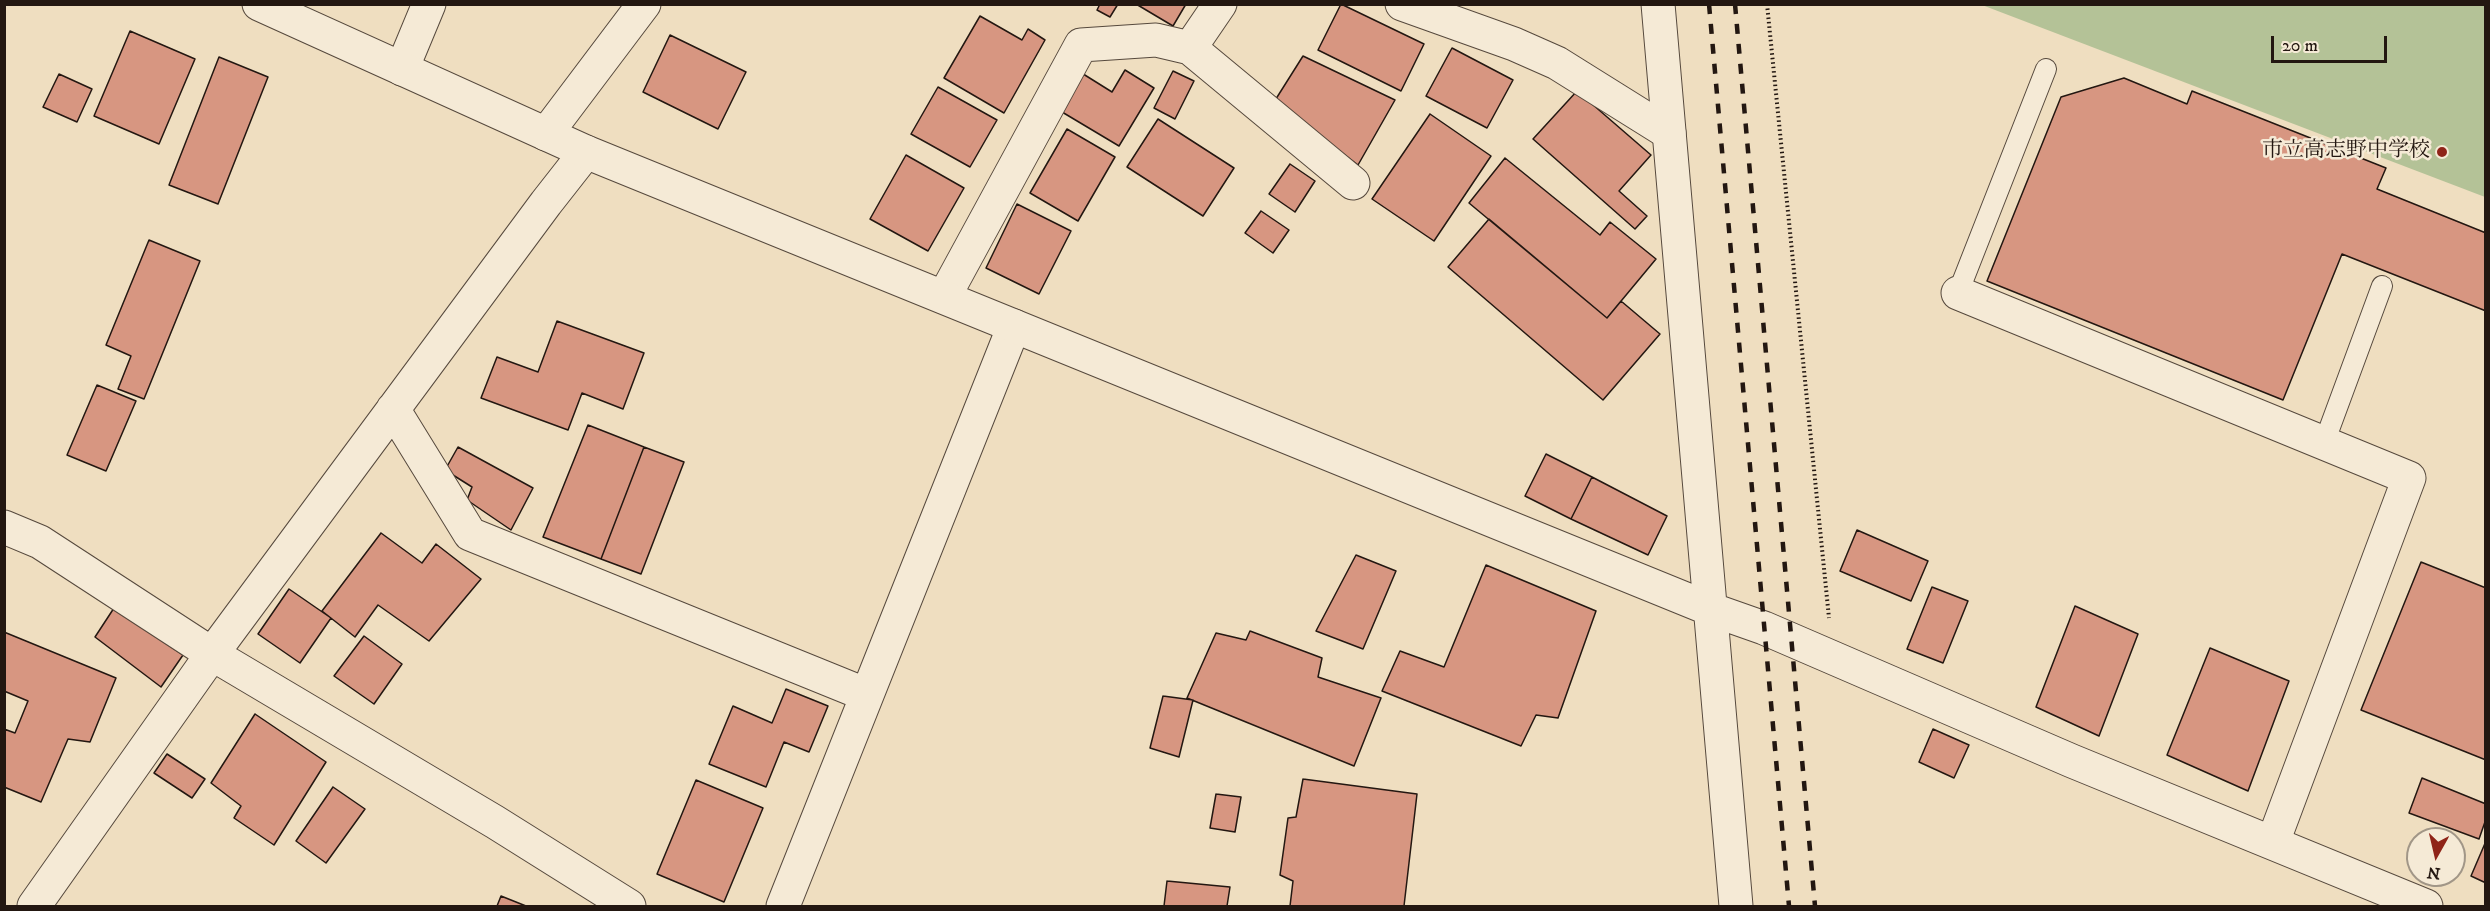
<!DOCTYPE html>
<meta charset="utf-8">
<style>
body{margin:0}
#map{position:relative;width:2490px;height:911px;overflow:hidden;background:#efdec0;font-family:"IM FELL DW Pica",serif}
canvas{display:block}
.frame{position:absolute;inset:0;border:6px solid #231711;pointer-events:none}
.north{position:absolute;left:2406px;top:827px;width:60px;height:60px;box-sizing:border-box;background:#f5ead6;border:2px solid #a19687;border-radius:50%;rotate:188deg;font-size:16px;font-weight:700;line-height:24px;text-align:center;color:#231711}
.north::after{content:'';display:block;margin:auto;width:21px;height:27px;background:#8f2418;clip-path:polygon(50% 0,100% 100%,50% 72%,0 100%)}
.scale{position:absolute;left:2271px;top:36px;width:116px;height:27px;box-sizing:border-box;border:3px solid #231711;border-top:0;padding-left:8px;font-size:18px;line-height:21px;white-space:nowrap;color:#231711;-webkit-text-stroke:4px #f5ead6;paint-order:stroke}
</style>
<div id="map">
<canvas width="2490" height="911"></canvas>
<div class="frame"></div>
<div class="north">N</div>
<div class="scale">20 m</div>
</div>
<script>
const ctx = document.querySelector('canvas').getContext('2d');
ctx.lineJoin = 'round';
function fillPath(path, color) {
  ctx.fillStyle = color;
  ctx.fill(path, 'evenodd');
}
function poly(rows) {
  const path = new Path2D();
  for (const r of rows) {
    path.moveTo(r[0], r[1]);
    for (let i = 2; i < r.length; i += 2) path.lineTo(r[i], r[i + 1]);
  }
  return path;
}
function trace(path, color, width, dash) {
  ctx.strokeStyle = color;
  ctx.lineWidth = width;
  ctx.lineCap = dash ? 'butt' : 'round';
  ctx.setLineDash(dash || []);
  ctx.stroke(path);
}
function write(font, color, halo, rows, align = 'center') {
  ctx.font = font + ' "IM FELL DW Pica","Noto Serif JP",serif';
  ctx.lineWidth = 5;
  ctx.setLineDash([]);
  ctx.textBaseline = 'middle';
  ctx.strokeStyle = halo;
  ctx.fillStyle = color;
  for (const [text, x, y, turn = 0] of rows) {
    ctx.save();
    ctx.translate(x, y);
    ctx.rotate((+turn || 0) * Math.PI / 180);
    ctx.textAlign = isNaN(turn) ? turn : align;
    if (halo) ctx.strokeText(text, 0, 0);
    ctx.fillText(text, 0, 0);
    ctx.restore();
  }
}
fillPath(poly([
 [1982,5,2485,5,2485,197]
]), '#b4c297');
const building = poly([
 [1100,4,1118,4,1110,17,1097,10,1100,4],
 [1136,4,1186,4,1173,26,1136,4],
 [1341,4,1424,44,1401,91,1318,50,1341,4],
 [980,16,1022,40,1028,29,1045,40,1004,113,944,78,980,16],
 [130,31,195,59,159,144,94,116,130,31],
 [670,35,746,72,718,129,643,92,670,35],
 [1452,48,1513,80,1487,128,1426,96,1452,48],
 [1303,56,1395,100,1358,165,1274,102,1303,56],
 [219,57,268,77,218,204,169,185,219,57],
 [1125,70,1154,88,1119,146,1057,109,1080,72,1112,92,1125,70],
 [1173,71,1194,81,1175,119,1154,108,1173,71],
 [59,74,92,89,77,122,43,107,59,74],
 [2124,78,2187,104,2192,91,2386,168,2377,189,2486,233,2486,311,2342,254,2283,400,1987,281,2061,97,2124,78],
 [938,87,997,120,970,167,911,134,938,87],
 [1577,91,1651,155,1619,191,1647,216,1635,229,1533,139,1577,91],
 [1430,114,1491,156,1434,241,1372,199,1430,114],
 [1158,119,1234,168,1203,216,1127,167,1158,119],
 [1067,129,1115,157,1078,221,1030,193,1067,129],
 [906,155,964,188,928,251,870,219,906,155],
 [1505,158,1600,235,1610,222,1656,259,1607,318,1469,203,1505,158],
 [1290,164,1315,181,1295,212,1269,194,1290,164],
 [1017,204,1071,231,1039,294,986,268,1017,204],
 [1261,211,1289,230,1273,253,1245,233,1261,211],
 [1489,219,1607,318,1621,301,1660,334,1603,400,1448,267,1489,219],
 [149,240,200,261,144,399,118,389,131,356,106,345,149,240],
 [557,321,644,353,623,409,582,393,568,430,481,398,497,357,538,372,557,321],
 [97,385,136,401,106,471,67,455,97,385],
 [588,425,644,447,601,559,543,537,588,425],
 [458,447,533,488,511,530,467,500,472,487,445,470,458,447],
 [644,447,684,462,641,574,601,559,644,447],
 [1546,454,1592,477,1571,519,1525,496,1546,454],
 [1592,477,1667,516,1648,555,1571,519,1592,477],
 [1857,530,1928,561,1911,601,1840,571,1857,530],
 [381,533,422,563,436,544,481,579,429,641,378,605,355,637,322,611,381,533],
 [1356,555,1396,571,1363,649,1316,631,1356,555],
 [2421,562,2486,588,2486,760,2361,710,2421,562],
 [1486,565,1596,611,1558,718,1536,715,1521,746,1382,691,1400,651,1444,667,1486,565],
 [1932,587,1968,601,1943,663,1907,649,1932,587],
 [289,589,331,618,300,663,258,634,289,589],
 [2075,606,2138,634,2099,736,2036,707,2075,606],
 [114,608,183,655,161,687,95,637,114,608],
 [1250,631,1322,658,1318,677,1381,698,1354,766,1187,698,1216,633,1246,640,1250,631],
 [4,632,116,678,90,742,68,739,41,802,4,787,4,729,15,733,28,701,4,691,4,632],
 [364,636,402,664,374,704,334,676,364,636],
 [2210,648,2289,681,2248,791,2167,755,2210,648],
 [786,689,828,706,809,752,784,742,766,787,709,764,733,706,772,723,786,689],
 [1163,696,1193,700,1179,757,1150,748,1163,696],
 [255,714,326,762,274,845,234,818,241,806,211,783,255,714],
 [1933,729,1969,745,1954,778,1919,762,1933,729],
 [167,754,205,779,192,798,154,773,167,754],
 [2422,778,2486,804,2486,819,2479,839,2409,813,2422,778],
 [1303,779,1417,794,1404,906,1290,906,1293,881,1280,875,1288,818,1296,817,1303,779],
 [696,780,763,808,724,902,657,874,696,780],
 [333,787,365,809,326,863,296,841,333,787],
 [1216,794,1241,797,1235,832,1210,828,1216,794],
 [2486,841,2486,883,2471,876,2486,841],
 [1167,881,1230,887,1227,906,1164,906,1167,881],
 [501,896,526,906,497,906,501,896]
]);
fillPath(building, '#d79681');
trace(building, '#231711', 1.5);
const service = poly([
 [1958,293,2046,69],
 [2324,443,2382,286]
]);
const minor = poly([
 [1402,4,1514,44,1557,63,1669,133],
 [1190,48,1353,183],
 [402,69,429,4],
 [546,134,644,4],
 [1958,293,2409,478,2273,842],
 [944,297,1081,45,1156,40,1190,48,1220,4],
 [393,409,470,534,867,695],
 [4,527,40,542,212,654,495,822,629,906],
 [34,906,212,654,546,203,586,152],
 [783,906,1014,326]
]);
const tertiary = poly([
 [259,4,586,152,1710,609,1764,628,2072,761,2426,906],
 [1658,4,1736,906]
]);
trace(service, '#56493d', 22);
trace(minor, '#56493d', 35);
trace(tertiary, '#56493d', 35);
trace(poly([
 [1767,4,1829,618]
]), '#231711', 4, [1.5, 3]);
trace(service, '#f5ead6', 20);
trace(minor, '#f5ead6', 33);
trace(tertiary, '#f5ead6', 33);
trace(poly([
 [1709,4,1789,906],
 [1735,4,1815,906]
]), '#231711', 4.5, [10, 10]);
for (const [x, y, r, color] of [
 [2442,152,6,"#8f2418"]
]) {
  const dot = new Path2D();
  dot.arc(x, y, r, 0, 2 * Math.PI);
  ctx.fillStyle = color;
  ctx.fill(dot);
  trace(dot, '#f5ead6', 2);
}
write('21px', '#231711', '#f5ead6', [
 ["市立高志野中学校",2430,152]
], 'right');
</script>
